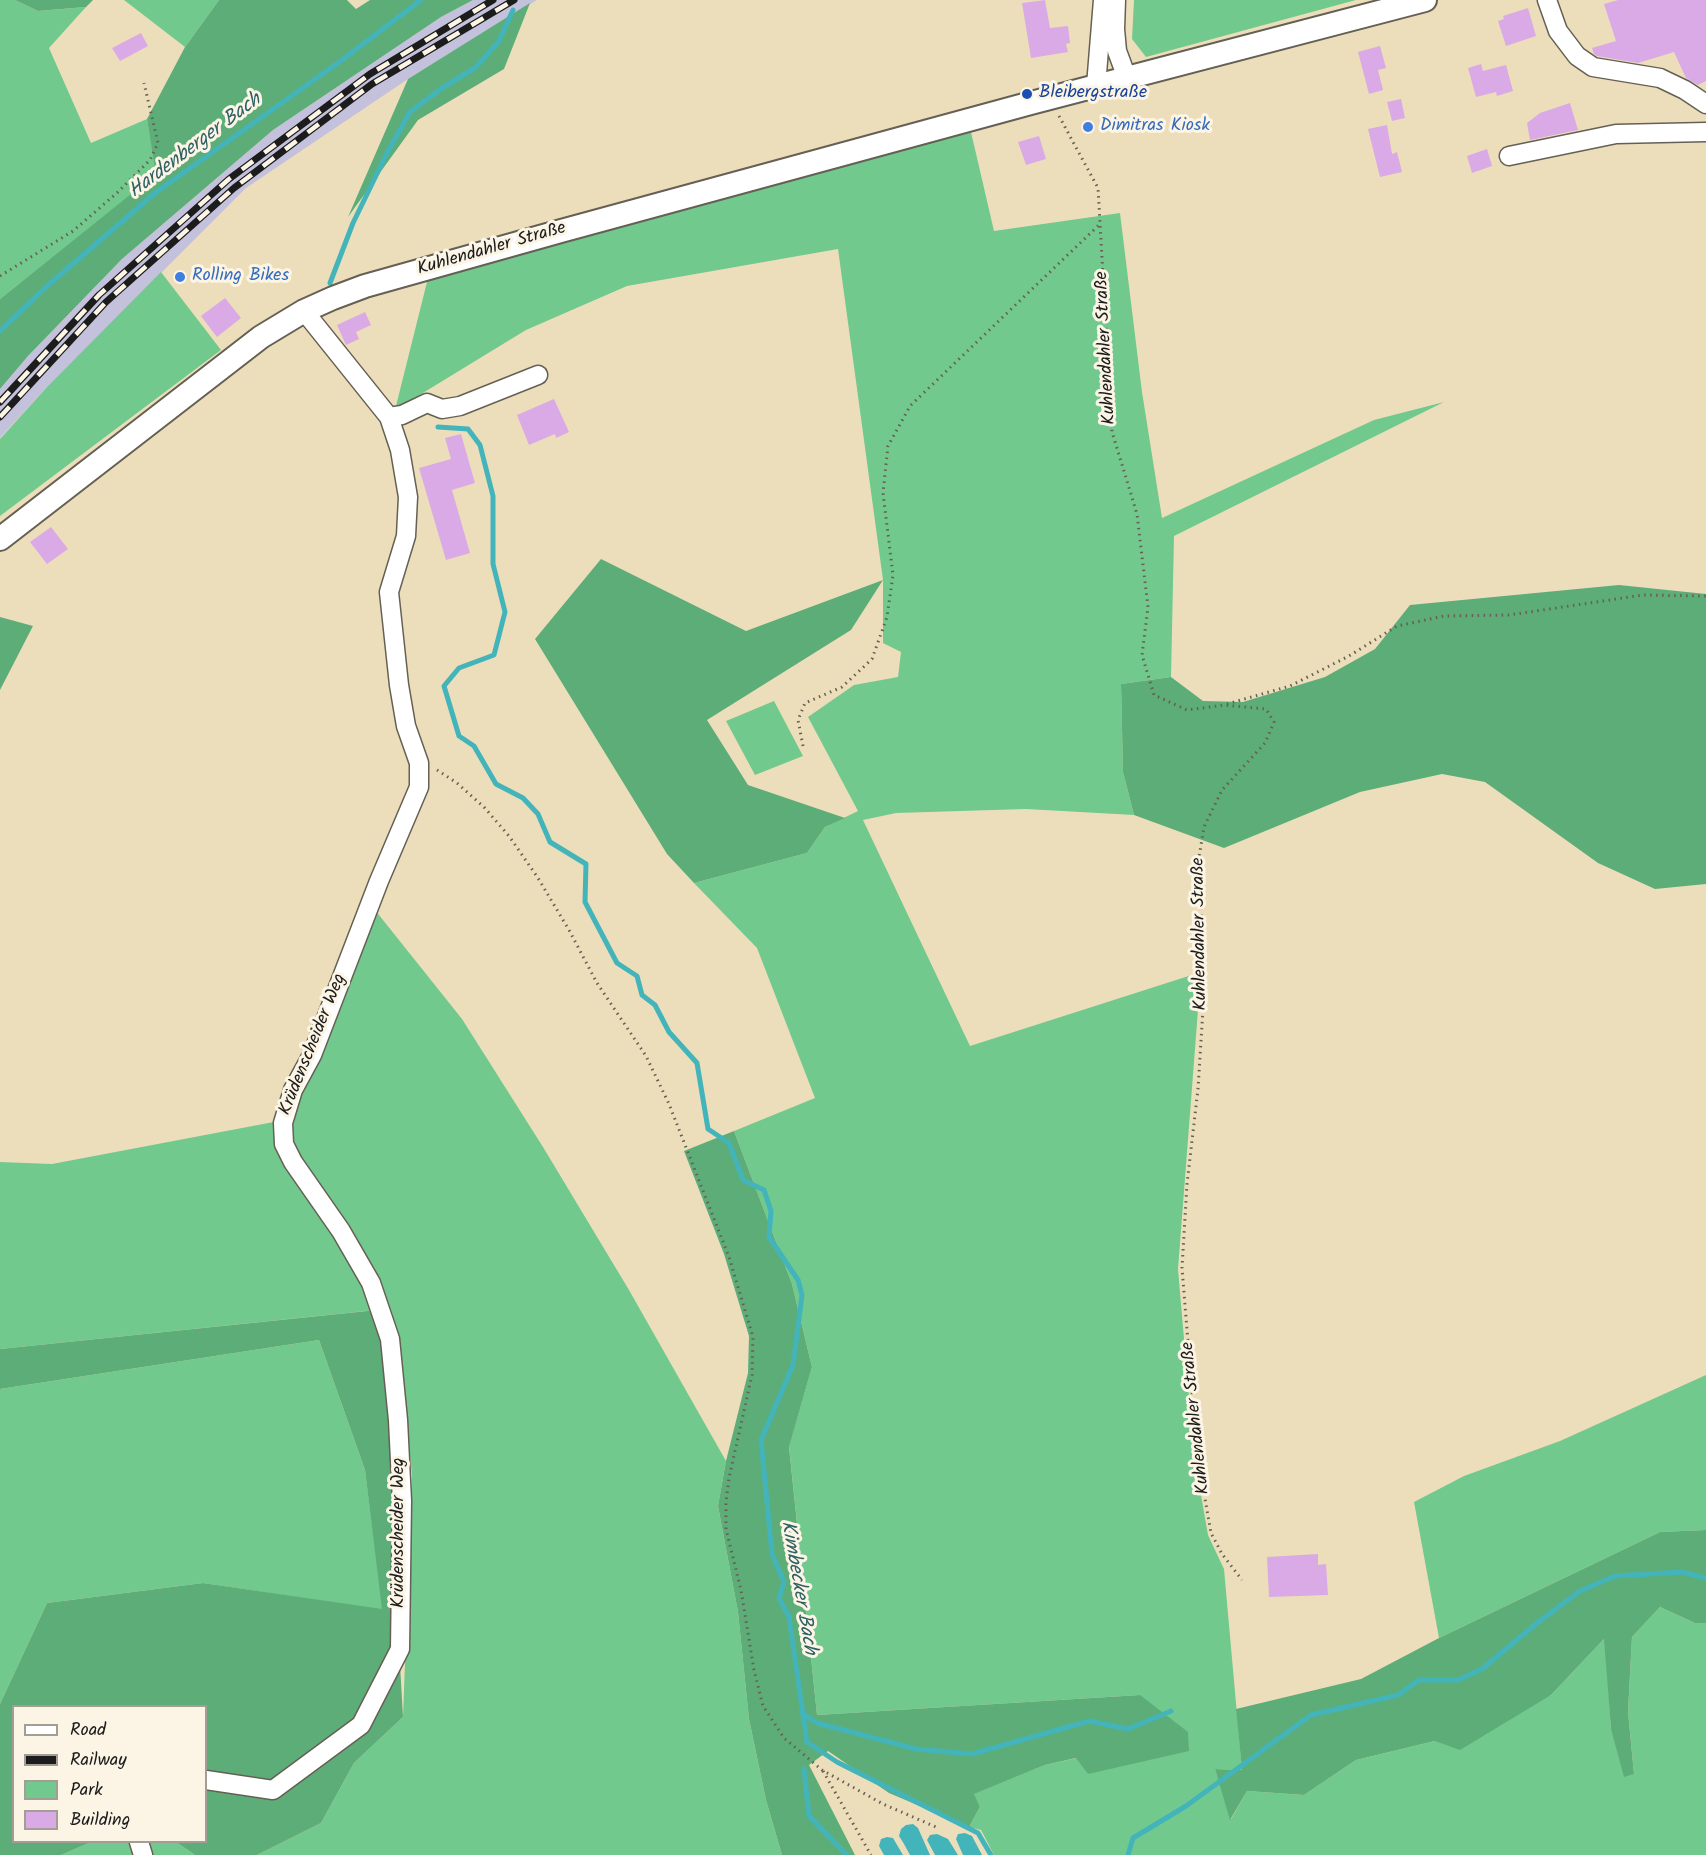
<!DOCTYPE html>
<meta charset="utf-8">
<style>
body{margin:0}
#map{position:relative;width:1706px;height:1855px;overflow:hidden;background:#eddebb;font-family:Kalam,sans-serif}
canvas{display:block}
.legend{position:absolute;left:12px;top:1705px;width:195px;height:138px;box-sizing:border-box;background:#fcf5e5;border:2px solid #a29e95;margin:0;padding:8px 10px;list-style:none;font-size:18px;color:#1c1c1c}
.legend li{display:flex;align-items:center;gap:12px;height:30px}
.legend b{width:30px;border:2px solid #a29e95}
</style>
<div id="map">
<canvas width="1706" height="1855"></canvas>
<ul class="legend">
<li><b style="height:8px;background:#fff"></b>Road</li>
<li><b style="height:8px;background:#1c1c1c"></b>Railway</li>
<li><b style="height:16px;background:#72c98e"></b>Park</li>
<li><b style="height:16px;background:#d9aae5"></b>Building</li>
</ul>
</div>
<script>
const ctx = document.querySelector('canvas').getContext('2d');
ctx.lineJoin = 'round';
function fillPath(path, color) {
  ctx.fillStyle = color;
  ctx.fill(path, 'evenodd');
}
function poly(rows) {
  const path = new Path2D();
  for (const r of rows) {
    path.moveTo(r[0], r[1]);
    for (let i = 2; i < r.length; i += 2) path.lineTo(r[i], r[i + 1]);
  }
  return path;
}
function trace(path, color, width, dash) {
  ctx.strokeStyle = color;
  ctx.lineWidth = width;
  ctx.lineCap = dash ? 'butt' : 'round';
  ctx.setLineDash(dash || []);
  ctx.stroke(path);
}
function write(font, color, halo, rows, align = 'center') {
  ctx.font = font + ' Kalam,sans-serif';
  ctx.lineWidth = 6;
  ctx.setLineDash([]);
  ctx.textBaseline = 'middle';
  ctx.strokeStyle = halo;
  ctx.fillStyle = color;
  for (const [text, x, y, turn = 0] of rows) {
    ctx.save();
    ctx.translate(x, y);
    ctx.rotate((+turn || 0) * Math.PI / 180);
    ctx.textAlign = isNaN(turn) ? turn : align;
    if (halo) ctx.strokeText(text, 0, 0);
    ctx.fillText(text, 0, 0);
    ctx.restore();
  }
}
fillPath(poly([
 [473,0,537,0,408,79,246,188,48,386,0,438,0,389,28,356,122,259,273,130,441,17]
]), '#c3c1db');
fillPath(poly([
 [0,0,15,0,38,11,86,7,49,48,91,143,147,119,157,174,0,299],
 [124,0,219,0,185,47],
 [1134,0,1356,0,1146,57,1132,39],
 [971,132,994,231,1120,213,1142,392,1162,518,1374,420,1444,402,1174,536,1171,677,1121,684,1123,772,1134,815,1026,809,896,813,863,820,970,1046,1198,973,1199,997,1178,1269,1194,1455,1208,1535,1224,1569,1242,1770,1215,1769,1231,1819,1247,1791,1304,1795,1356,1760,1435,1741,1551,1695,1605,1638,1611,1729,1634,1774,1628,1712,1632,1637,1660,1607,1695,1623,1706,1623,1706,1855,994,1855,981,1830,969,1827,980,1807,973,1794,1045,1765,1077,1758,1140,1695,817,1715,789,1446,812,1367,792,1284,734,1131,815,1098,757,948,694,883,807,853,825,827,858,811,808,717,854,685,898,677,901,652,883,643,883,580,838,249,627,286,526,330,395,410,428,278,714,197],
 [161,272,221,350,0,516,0,439,48,386],
 [774,701,803,756,755,775,726,721],
 [375,910,462,1019,543,1147,629,1290,726,1461,718,1506,738,1612,749,1719,766,1800,782,1855,257,1855,321,1823,354,1763,403,1717,412,1475,404,1398,392,1313,380,1281,350,1227,302,1160,292,1142,293,1125,301,1095,319,1060],
 [279,1121,376,1310,0,1349,0,1162,52,1164],
 [319,1340,365,1470,383,1610,203,1583,47,1603,0,1704,0,1389],
 [1706,1375,1706,1530,1660,1532,1439,1638,1414,1502,1464,1476,1560,1441],
 [91,1842,131,1842,136,1855,61,1855],
 [150,1842,176,1842,195,1855,150,1855]
]), '#72c98e');
fillPath(poly([
 [15,0,93,0,86,7,38,11],
 [219,0,347,0,356,9,370,0,473,0,441,17,273,130,122,259,28,356,0,389,0,299,156,174,147,119,185,47],
 [530,3,504,69,418,120,348,217,408,79],
 [601,559,746,631,883,580,851,630,707,720,748,785,845,818,825,827,807,853,694,883,667,854,535,639],
 [1619,585,1706,594,1706,884,1655,889,1598,863,1485,782,1442,774,1360,792,1224,848,1134,815,1123,772,1121,684,1171,677,1203,701,1243,702,1325,677,1375,649,1410,605],
 [0,617,33,626,0,690],
 [734,1131,792,1284,812,1367,789,1447,817,1715,1140,1695,1188,1732,1189,1751,1088,1774,1076,1758,1045,1765,974,1794,980,1807,969,1827,889,1793,828,1751,809,1765,855,1855,782,1855,766,1800,749,1719,738,1612,718,1506,726,1461,748,1373,749,1336,724,1254,684,1151],
 [377,1310,395,1420,397,1612,403,1717,354,1763,321,1823,257,1855,195,1855,176,1842,206,1842,206,1706,14,1706,14,1842,91,1842,61,1855,0,1855,0,1704,47,1603,203,1583,382,1609,365,1470,319,1340,0,1389,0,1349],
 [1706,1530,1706,1623,1695,1623,1660,1607,1632,1637,1628,1712,1634,1774,1624,1777,1611,1729,1604,1639,1551,1695,1460,1750,1435,1741,1356,1760,1304,1795,1247,1791,1230,1820,1215,1769,1242,1770,1236,1709,1361,1679,1439,1638,1660,1532]
]), '#5dad79');
fillPath(poly([
 [913,1824,918,1828,930,1855,910,1855,904,1844,899,1836,901,1829,906,1825],
 [965,1833,972,1836,982,1855,963,1855,956,1839,958,1834],
 [937,1834,948,1839,958,1855,935,1855,927,1840,930,1835],
 [887,1837,893,1838,903,1855,884,1855,879,1846,881,1839]
]), '#44b4bb');
trace(poly([
 [330,283,353,223,387,153,410,112,442,88,476,67,499,41,513,10],
 [0,331,46,287,155,193,342,60,421,0],
 [438,427,468,429,480,445,493,496,493,564,505,612,494,655,459,668,444,686,459,736,474,746,496,784,523,798,538,814,550,842,586,864,585,902,617,963,637,976,642,995,655,1005,669,1032,697,1063,708,1129,729,1143,743,1180,764,1190,771,1211,769,1237,798,1280,802,1295,793,1365,761,1440,772,1554,784,1582,779,1598,789,1617,807,1742,837,1762,978,1833,991,1855],
 [802,1713,817,1723,916,1749,972,1754,1089,1721,1128,1729,1171,1711],
 [804,1769,809,1816,847,1855],
 [1128,1855,1133,1838,1186,1806,1311,1715,1398,1695,1419,1680,1458,1680,1482,1669,1537,1623,1580,1591,1615,1576,1682,1572,1706,1578]
]), '#44b4bb', 5);
fillPath(poly([
 [1045,0,1050,28,1068,26,1070,43,1066,44,1068,52,1031,58,1022,3],
 [1618,0,1706,0,1706,81,1698,85,1686,78,1674,52,1638,63,1597,56,1594,54,1592,48,1616,41,1604,4],
 [1528,8,1536,36,1506,46,1498,21,1504,19,1503,16],
 [141,33,148,46,120,61,112,48],
 [1380,46,1386,68,1378,70,1383,90,1369,94,1358,52],
 [1481,64,1483,71,1506,65,1513,91,1497,96,1496,92,1476,97,1468,68],
 [1401,99,1405,118,1392,121,1387,102],
 [1570,103,1578,130,1530,140,1527,123,1540,113],
 [1387,125,1392,154,1397,152,1402,172,1380,177,1368,129],
 [1039,136,1046,159,1026,165,1018,142],
 [1487,149,1492,166,1472,173,1467,156],
 [225,298,241,318,217,337,201,316],
 [365,312,371,325,356,332,359,339,346,345,337,325],
 [554,399,569,432,556,438,555,434,529,445,517,415],
 [461,434,475,483,452,490,470,553,446,560,419,468,451,459,445,438],
 [51,527,68,549,47,564,30,542],
 [1318,1554,1318,1565,1326,1564,1328,1595,1269,1597,1267,1557]
]), '#d9aae5');
const minor = poly([
 [1116,0,1115,29,1117,51,1127,78],
 [1547,0,1558,31,1577,56,1593,67,1660,78,1685,90,1706,104],
 [1096,86,1103,0],
 [1509,156,1616,134,1706,132],
 [389,417,402,415,427,403,442,409,460,406,538,375],
 [206,1780,273,1790,361,1725,400,1649,402,1501,398,1420,390,1339,371,1283,341,1231,293,1162,284,1144,283,1123,293,1090,312,1055,379,881,419,787,419,763,406,726,399,685,389,592,406,536,408,497,400,450,389,417,304,311],
 [139,1842,143,1855]
]);
const major = poly([
 [0,539,261,337,304,311,333,298,365,286,561,231,1031,103,1425,0]
]);
trace(minor, '#656054', 21);
trace(major, '#656054', 26);
trace(poly([
 [1059,116,1098,188,1112,432,1137,514,1148,607,1142,655,1154,695,1187,710,1225,705,1266,709,1274,722,1265,743,1222,790,1204,827,1199,857,1204,993,1198,1089,1187,1184,1182,1268,1197,1453,1211,1533,1222,1554,1242,1580],
 [0,276,73,231,118,192,150,160,158,143,144,83],
 [1227,704,1290,686,1349,656,1397,626,1444,616,1509,615,1643,595,1706,596],
 [803,746,798,720,805,703,842,687,872,659,887,617,893,575,883,493,888,446,910,406,1100,224],
 [437,770,457,783,484,807,509,836,538,878,569,930,597,983,646,1056,669,1104,729,1257,753,1337,752,1375,729,1478,726,1502,726,1529,741,1590,754,1670,763,1706,784,1738,822,1770,883,1804,936,1827],
 [823,1771,871,1855]
]), '#656054', 3, [1.5, 4.5]);
trace(minor, '#fff', 18);
trace(major, '#fff', 22);
const rail = poly([
 [0,402,99,295,229,179,370,74,493,0],
 [0,417,106,302,234,188,372,84,514,0]
]);
trace(rail, '#1c1c1c', 7);
trace(rail, '#fcf5e5', 4.5, [14]);
for (const [x, y, r, color] of [
 [1027,94,6,"#1a4fb4"],
 [1088,127,6,"#3f7fe0"],
 [180,277,6,"#3f7fe0"]
]) {
  const dot = new Path2D();
  dot.arc(x, y, r, 0, 2 * Math.PI);
  ctx.fillStyle = color;
  ctx.fill(dot);
  trace(dot, '#fcf5e5', 2);
}
write('18px', '#164399', '#fcf5e5', [
 ["Bleibergstraße",1039,94]
], 'left');
write('18px', '#366cbe', '#fcf5e5', [
 ["Dimitras Kiosk",1100,127],
 ["Rolling Bikes",192,277]
], 'left');
write('18px', '#1c1c1c', '#fcf5e5', [
 ["Kuhlendahler Straße",492,250,-16],
 ["Kuhlendahler Straße",1107,348,-93],
 ["Kuhlendahler Straße",1201,934,-91],
 ["Krüdenscheider Weg",314,1045,-68],
 ["Kuhlendahler Straße",1197,1418,-96],
 ["Krüdenscheider Weg",400,1533,-90]
]);
write('italic 20px', '#2e6064', '#fcf5e5', [
 ["Hardenberger Bach",196,147,-37],
 ["Kimbecker Bach",797,1588,80]
]);
</script>
